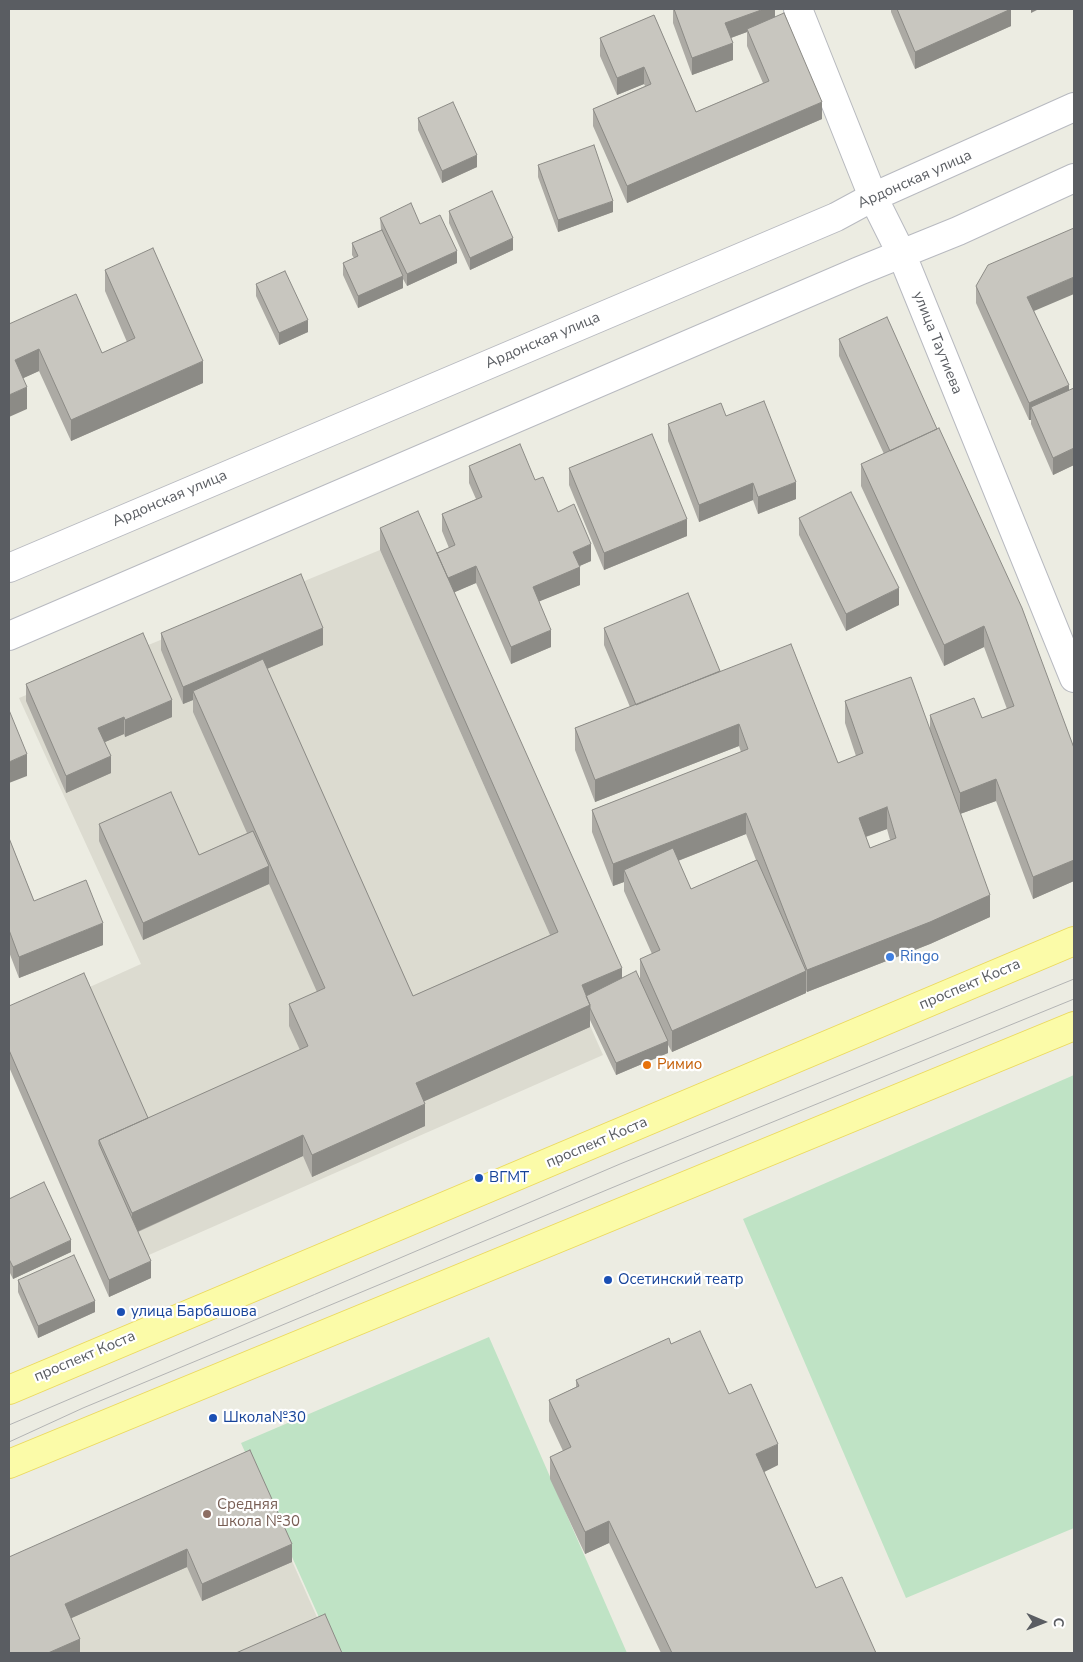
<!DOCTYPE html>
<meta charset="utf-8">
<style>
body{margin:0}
#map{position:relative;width:1083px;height:1662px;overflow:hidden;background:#ecece2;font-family:"Nunito Sans",sans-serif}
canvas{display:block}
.frame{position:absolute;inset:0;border:10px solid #5a5d62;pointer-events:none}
.north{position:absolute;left:1018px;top:1597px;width:50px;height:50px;-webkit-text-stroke:4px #fff;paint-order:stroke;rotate:91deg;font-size:14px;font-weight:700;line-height:20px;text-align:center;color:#5a5d62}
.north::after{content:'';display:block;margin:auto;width:18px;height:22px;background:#5a5d62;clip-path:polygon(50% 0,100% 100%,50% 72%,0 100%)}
</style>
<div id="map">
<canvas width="1083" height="1662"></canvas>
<div class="frame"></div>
<div class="north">С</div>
</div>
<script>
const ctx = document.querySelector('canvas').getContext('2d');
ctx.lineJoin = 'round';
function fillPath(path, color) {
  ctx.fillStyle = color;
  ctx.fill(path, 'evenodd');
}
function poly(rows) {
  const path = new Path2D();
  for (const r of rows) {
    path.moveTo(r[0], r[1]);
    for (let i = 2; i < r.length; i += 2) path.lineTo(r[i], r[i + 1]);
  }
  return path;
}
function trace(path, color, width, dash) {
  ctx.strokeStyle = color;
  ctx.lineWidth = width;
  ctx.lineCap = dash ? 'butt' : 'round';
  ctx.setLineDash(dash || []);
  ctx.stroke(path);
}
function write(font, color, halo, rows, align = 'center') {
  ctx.font = font + ' "Nunito Sans",sans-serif';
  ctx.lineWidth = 4.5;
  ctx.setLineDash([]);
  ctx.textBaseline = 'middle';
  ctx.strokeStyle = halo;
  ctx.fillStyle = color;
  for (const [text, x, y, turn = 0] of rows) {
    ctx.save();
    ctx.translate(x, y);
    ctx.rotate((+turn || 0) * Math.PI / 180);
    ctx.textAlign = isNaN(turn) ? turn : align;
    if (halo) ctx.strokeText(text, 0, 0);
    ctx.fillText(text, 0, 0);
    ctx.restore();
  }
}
fillPath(poly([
 [380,550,603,1055,142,1258,34,1012,141,964,19,698],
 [250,1467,325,1635,285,1653,9,1653,9,1574]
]), '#dcdbd0');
fillPath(poly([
 [1074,1075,1074,1528,906,1598,743,1219],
 [489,1337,627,1653,335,1653,241,1443]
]), '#bfe3c5');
const minor = poly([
 [798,9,873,197]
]);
const secondary = poly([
 [873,197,902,255,1074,678],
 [9,568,836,217,873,197,1074,107],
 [9,636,859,271,958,231,1074,178]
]);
const primary = poly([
 [9,1390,1074,941],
 [9,1464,1074,1026]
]);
trace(minor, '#b7b9be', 30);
trace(secondary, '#b8bac0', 30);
trace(primary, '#ebd95d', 30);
trace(minor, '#fff', 28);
trace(secondary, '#fff', 28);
trace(primary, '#fbfba8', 28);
trace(poly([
 [9,1425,620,1164,1074,979],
 [9,1442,83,1408,633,1179,1074,999]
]), '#b3b4b4', 1);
fillPath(poly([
 [673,9,775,9,775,17,822,119,627,203,593,126,593,109,645,86,644,84,617,95,600,56,600,38,654,15,696,112,763,83,747,46,747,32,731,38,733,60,692,75,673,23],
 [891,9,1011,9,1011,26,915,69,891,12],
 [418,118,477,167,442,183,418,130],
 [538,165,613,212,558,232,538,177],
 [449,211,513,250,470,270,449,223],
 [380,218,420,224,457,263,407,286,403,279,403,288,358,308,343,275,343,263,354,258,352,255,352,243,381,230],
 [105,270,203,383,71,441,39,371,23,378,27,409,9,324,102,353,127,342,105,291],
 [256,284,308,332,279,345,256,296],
 [976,286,1034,311,1069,390,1074,388,1074,465,1053,475,1031,424,1031,420,1029,420,976,303],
 [839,339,1074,748,1074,881,1033,899,996,801,960,814,990,917,930,944,807,992,806,991,806,993,672,1052,668,1045,668,1053,616,1075,590,1020,590,1027,424,1101,425,1126,312,1177,303,1156,138,1232,151,1278,109,1297,9,1067,9,1006,148,1118,300,1050,289,1026,289,1004,317,992,269,884,143,940,99,841,99,824,199,855,247,833,193,712,193,700,183,704,161,650,161,633,323,645,267,669,413,996,550,935,380,550,380,528,437,553,449,548,442,531,442,514,476,499,469,483,469,466,535,480,591,561,579,566,580,585,539,601,551,647,511,664,476,583,454,592,622,978,640,981,640,959,652,954,624,891,624,882,613,886,592,832,592,810,741,752,739,746,595,802,575,750,575,728,630,707,604,645,604,628,720,672,838,763,856,756,845,723,845,701,930,730,930,715,982,718,1007,709,984,647,944,666,861,486,861,464,884,454,839,356],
 [887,829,890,840,870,848,866,837],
 [746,834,756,860,691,889,678,861],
 [726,416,796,499,758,514,753,500,699,522,668,441,668,424],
 [569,468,687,536,604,570,569,485],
 [799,518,899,605,846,631,799,535],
 [26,684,172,717,125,737,124,734,105,742,111,773,66,793,26,701],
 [9,838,34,901,103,945,19,978,9,952],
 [9,1197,9,1199,71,1252,13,1279,9,1271],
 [18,1280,95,1312,38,1338,18,1292],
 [671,1344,729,1394,778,1465,764,1472,816,1588,876,1653,661,1653,609,1543,585,1554,550,1479,550,1457,563,1451,549,1421,549,1400,576,1387,576,1380],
 [250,1450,292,1562,202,1601,187,1567,71,1618,80,1653,9,1653]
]), '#acaaa4');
fillPath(poly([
 [764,9,775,9,775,22,747,29,747,32,725,40,725,23],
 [1011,9,1011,26,915,69,915,52],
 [1031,9,1039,9,1031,13],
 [733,43,733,60,692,75,692,58],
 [644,67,644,84,617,95,617,78],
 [822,102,822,119,627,203,627,186],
 [477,155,477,167,442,183,442,171],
 [613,201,613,212,558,232,558,220],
 [513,238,513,250,470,270,470,258],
 [457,251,457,263,407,286,407,274],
 [403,276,403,288,358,308,358,296],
 [1074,277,1074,294,1027,314,1027,297],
 [308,320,308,332,279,345,279,333],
 [39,349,39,371,15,382,15,360],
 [203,361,203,383,71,441,71,420],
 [1069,385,1069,402,1031,407,1031,420,1029,420,1029,403],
 [27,387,27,409,9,417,9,395],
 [1074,448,1074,465,1053,475,1053,458],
 [796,482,796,499,758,514,758,497],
 [753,483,753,500,699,522,699,505],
 [687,519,687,536,604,570,604,553],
 [591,544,591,561,573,569,573,552],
 [476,566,476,583,446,596,446,579],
 [580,567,580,585,533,604,533,587],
 [899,588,899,605,846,631,846,614],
 [984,626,984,647,944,666,944,645],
 [323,628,323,645,196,699,193,691,193,700,183,704,183,687],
 [551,630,551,647,511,664,511,647],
 [172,700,172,717,125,737,125,720],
 [124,717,124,734,98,745,98,728],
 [739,724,739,746,595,802,595,780],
 [27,754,27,776,9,783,9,762],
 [111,756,111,773,66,793,66,776],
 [996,779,996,801,960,814,960,793],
 [887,807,887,829,859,839,859,818],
 [746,813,746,834,629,880,624,870,624,882,613,886,613,864],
 [1074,860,1074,881,1033,899,1033,877],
 [269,866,269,884,143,940,143,923],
 [990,895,990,917,930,944,807,992,807,970],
 [103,923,103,945,19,978,19,957],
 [622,968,622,989,588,1004,582,985],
 [806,971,806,993,672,1052,672,1031],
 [590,1005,590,1027,416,1105,416,1083],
 [668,1041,668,1053,616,1075,616,1063],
 [425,1104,425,1126,312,1177,312,1155],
 [303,1135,303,1156,132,1234,132,1213],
 [71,1240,71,1252,13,1279,13,1267],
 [151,1261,151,1278,109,1297,109,1280],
 [95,1301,95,1312,38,1338,38,1326],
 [778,1444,778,1465,756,1476,756,1454],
 [609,1521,609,1543,585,1554,585,1532],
 [292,1544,292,1562,202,1601,202,1584],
 [187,1549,187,1567,65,1621,65,1604],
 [80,1639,80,1653,48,1653]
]), '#8c8b86');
const building = poly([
 [674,9,764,9,725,23,733,43,692,58,674,9],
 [897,9,1011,9,915,52,897,9],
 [784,13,822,102,627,186,593,109,651,84,644,67,617,78,600,38,654,15,696,112,769,81,747,29,784,13],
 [453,102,477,155,442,171,418,118,453,102],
 [594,145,613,201,558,220,538,165,594,145],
 [492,191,513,238,470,258,449,211,492,191],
 [411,203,420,224,440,215,457,251,407,274,380,218,411,203],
 [1074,228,1074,277,1027,297,1069,385,1029,403,976,286,988,265,1074,228],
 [382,230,403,276,358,296,343,263,358,256,352,243,382,230],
 [153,248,203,361,71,420,39,349,15,360,27,387,9,395,9,324,76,294,102,353,135,338,105,270,153,248],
 [285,271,308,320,279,333,256,284,285,271],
 [887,317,937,429,890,451,839,339,887,317],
 [1074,388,1074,448,1053,458,1031,407,1074,388],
 [764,401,796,482,758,497,753,483,699,505,668,424,721,403,726,416,764,401],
 [939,428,1022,608,1074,748,1074,860,1033,877,996,779,960,793,930,715,974,698,982,718,1014,706,984,626,944,645,861,464,939,428],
 [652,434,687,519,604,553,569,468,652,434],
 [520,444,535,480,543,477,558,512,574,504,591,544,573,552,580,567,533,587,551,630,511,647,476,566,448,578,437,553,455,545,442,514,482,497,469,466,520,444],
 [851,492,899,588,846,614,799,518,851,492],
 [418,511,622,968,582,985,590,1005,416,1083,425,1104,312,1155,303,1135,132,1213,99,1140,308,1046,289,1004,325,988,193,691,263,659,413,996,558,932,380,528,418,511],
 [301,574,323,628,183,687,161,633,301,574],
 [688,593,720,671,636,705,604,628,688,593],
 [143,633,172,700,125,720,124,717,98,728,111,756,66,776,26,684,143,633],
 [791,644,838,763,863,753,845,701,911,677,990,895,930,922,807,970,746,813,613,864,592,810,748,749,739,724,595,780,575,728,791,644],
 [887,807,896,838,870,848,859,818,887,807],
 [9,710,27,754,9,762,9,710],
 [171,792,199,855,253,831,269,866,143,923,99,824,171,792],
 [9,838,34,901,86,880,103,923,19,957,9,930,9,838],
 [673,848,691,889,757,860,806,971,672,1031,640,959,660,950,624,870,673,848],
 [636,971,668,1041,616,1063,590,1008,590,1005,586,996,636,971],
 [84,973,148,1118,99,1140,99,1144,151,1261,109,1280,9,1050,9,1006,84,973],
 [44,1182,71,1240,13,1267,9,1259,9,1199,44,1182],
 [74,1255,95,1301,38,1326,18,1280,74,1255],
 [700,1331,729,1394,751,1384,778,1444,756,1454,816,1588,842,1577,876,1653,672,1653,609,1521,585,1532,550,1457,571,1447,549,1400,579,1386,576,1380,669,1338,671,1344,700,1331],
 [250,1450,292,1544,202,1584,187,1549,65,1604,80,1639,48,1653,9,1653,9,1557,250,1450],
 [325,1614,342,1653,236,1653,325,1614]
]);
fillPath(building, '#c8c6bf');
trace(building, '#8c8b86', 1);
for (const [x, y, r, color] of [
 [890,957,5,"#3f7fe0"],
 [647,1065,5,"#e8710a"],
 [479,1178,5,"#1a4fb4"],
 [608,1280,5,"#1a4fb4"],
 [121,1312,5,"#1a4fb4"],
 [213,1418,5,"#1a4fb4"],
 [207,1514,5,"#8d6e63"]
]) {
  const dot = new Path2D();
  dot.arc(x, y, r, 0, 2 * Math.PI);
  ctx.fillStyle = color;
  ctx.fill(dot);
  trace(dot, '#fff', 2);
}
write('15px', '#5a5d62', '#fff', [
 ["Ардонская улица",915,180,-24],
 ["Ардонская улица",543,341,-23],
 ["улица Таутиева",937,343,68],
 ["Ардонская улица",170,499,-23],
 ["проспект Коста",970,985,-23],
 ["проспект Коста",597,1143,-23],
 ["проспект Коста",85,1357,-23]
]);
write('15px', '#366cbe', '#fff', [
 ["Ringo",900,957]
], 'left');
write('15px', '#c56008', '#fff', [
 ["Римио",657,1065]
], 'left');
write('15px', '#164399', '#fff', [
 ["ВГМТ",489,1178],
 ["Осетинский театр",618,1280],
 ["улица Барбашова",131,1312],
 ["Школа№30",223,1418]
], 'left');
write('15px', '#785e54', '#fff', [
 ["Средняя",217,1505],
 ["школа №30",217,1522]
], 'left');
</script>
